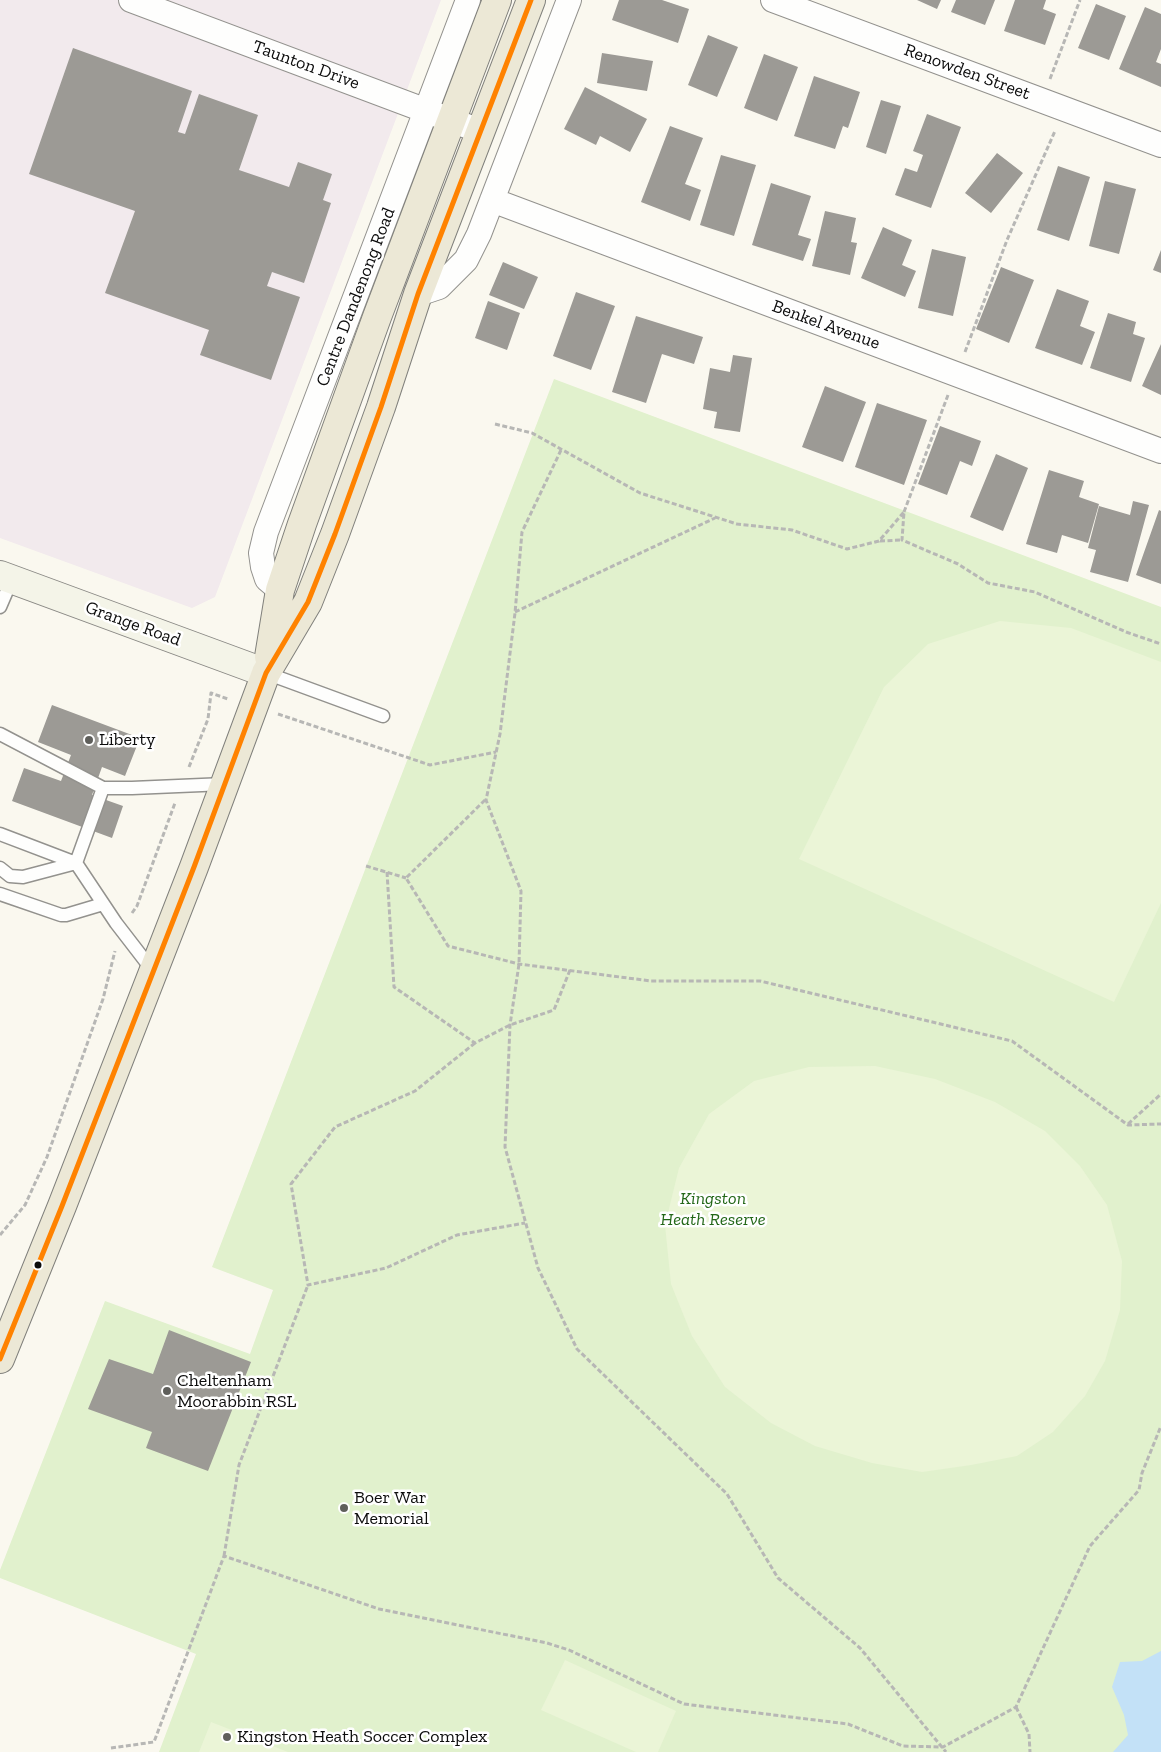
<!DOCTYPE html>
<style>
body{margin:0}
canvas{display:block;background:#faf8ef}
</style>
<canvas width="1161" height="1752"></canvas>
<script>
const ctx = document.querySelector('canvas').getContext('2d');
ctx.lineJoin = 'round';
function fillPath(path, color) {
  ctx.fillStyle = color;
  ctx.fill(path, 'evenodd');
}
function poly(rows) {
  const path = new Path2D();
  for (const r of rows) {
    path.moveTo(r[0], r[1]);
    for (let i = 2; i < r.length; i += 2) path.lineTo(r[i], r[i + 1]);
  }
  return path;
}
function trace(path, color, width, dash) {
  ctx.strokeStyle = color;
  ctx.lineWidth = width;
  ctx.lineCap = dash ? 'butt' : 'round';
  ctx.setLineDash(dash || []);
  ctx.stroke(path);
}
function write(font, color, halo, rows, align = 'center') {
  ctx.font = font + ' "Zilla Slab",serif';
  ctx.lineWidth = 5;
  ctx.setLineDash([]);
  ctx.textBaseline = 'middle';
  ctx.strokeStyle = halo;
  ctx.fillStyle = color;
  for (const [text, x, y, turn = 0] of rows) {
    ctx.save();
    ctx.translate(x, y);
    ctx.rotate((+turn || 0) * Math.PI / 180);
    ctx.textAlign = isNaN(turn) ? turn : align;
    if (halo) ctx.strokeText(text, 0, 0);
    ctx.fillText(text, 0, 0);
    ctx.restore();
  }
}
fillPath(poly([
 [0,0,441,0,215,597,192,608,0,538]
]), '#f2eaed');
fillPath(poly([
 [554,379,1161,607,1161,1752,159,1752,196,1654,0,1578,0,1570,105,1301,250,1354,273,1290,212,1267]
]), '#e1f1cd');
fillPath(poly([
 [1000,621,1071,628,1161,662,1161,903,1114,1002,799,859,884,687,928,644],
 [875,1066,935,1079,995,1102,1045,1131,1080,1166,1107,1205,1122,1261,1120,1310,1105,1361,1085,1396,1053,1432,1017,1456,971,1465,922,1472,872,1463,815,1446,771,1423,725,1387,692,1336,671,1284,665,1225,679,1168,709,1114,754,1081,809,1067],
 [565,1660,676,1711,658,1752,636,1752,541,1710],
 [211,1722,288,1752,199,1752]
]), '#ebf5d7');
fillPath(poly([
 [1161,1651,1161,1752,1113,1752,1128,1735,1124,1715,1112,1687,1120,1662,1142,1661]
]), '#c3e1f7');
fillPath(poly([
 [619,0,662,0,689,9,678,43,612,20],
 [917,0,941,0,937,9],
 [956,0,995,0,985,25,951,12],
 [1015,0,1046,0,1043,9,1056,14,1045,45,1004,31],
 [1096,4,1126,16,1109,60,1078,48],
 [1145,7,1161,14,1161,49,1156,62,1161,64,1161,87,1119,69],
 [708,35,738,47,717,97,688,85],
 [73,48,192,91,178,132,185,134,199,94,258,115,239,170,289,187,298,162,332,174,323,200,331,203,304,283,272,272,267,286,300,297,271,380,200,355,209,330,105,293,135,211,29,174],
 [602,53,653,61,647,91,597,83],
 [764,54,798,67,777,121,744,108],
 [814,76,860,92,848,128,843,126,835,149,794,136],
 [585,87,647,119,630,152,600,136,596,145,564,129],
 [881,100,901,106,886,154,866,147],
 [927,114,961,127,931,208,895,195,905,168,917,172,923,155,913,151],
 [670,126,703,138,685,184,701,190,690,221,641,202],
 [997,153,1023,173,991,213,965,193],
 [721,155,756,165,734,236,700,225],
 [1058,166,1090,177,1069,241,1037,230],
 [1105,181,1136,189,1119,254,1089,246],
 [771,183,811,196,798,235,811,239,803,261,752,245],
 [825,211,856,218,851,242,857,243,850,275,812,266],
 [883,227,912,240,902,265,916,271,905,297,861,278],
 [932,249,966,257,953,316,918,308],
 [1161,250,1161,273,1153,270],
 [503,262,538,277,524,309,489,295],
 [1001,267,1034,280,1009,343,976,329],
 [1057,289,1089,301,1080,326,1095,332,1082,365,1035,348],
 [576,292,615,306,591,370,553,356],
 [488,301,520,313,507,350,475,338],
 [1108,313,1136,322,1133,334,1145,338,1131,382,1090,368],
 [636,316,703,337,694,364,662,354,646,403,612,392],
 [1161,344,1161,395,1142,386],
 [733,355,752,358,740,432,714,428,717,412,703,409,710,368,730,372],
 [825,386,866,402,843,462,802,447],
 [877,403,927,420,904,485,855,467],
 [940,426,981,441,972,466,960,461,947,495,918,484],
 [996,454,1028,468,1003,531,970,517],
 [1049,470,1084,481,1079,497,1099,504,1088,543,1062,535,1057,553,1026,544],
 [1133,501,1149,505,1128,582,1090,572,1096,550,1088,548,1099,506,1130,515],
 [1159,510,1161,511,1161,584,1136,575],
 [52,705,140,738,125,776,102,767,92,795,123,806,112,838,12,801,24,768,61,781,71,755,38,742],
 [169,1330,251,1362,208,1471,146,1448,152,1432,88,1409,109,1359,153,1374]
]), '#9c9a95');
const service = poly([
 [0,607,12,579],
 [266,673,383,716],
 [0,734,103,788,132,788,225,784],
 [0,834,76,863,116,923,153,971],
 [76,863,103,788],
 [0,868,10,876,23,877,76,863],
 [0,894,61,915,66,915,103,904]
]);
const minor = poly([
 [131,0,480,131],
 [773,0,1161,145],
 [492,200,1161,451],
 [418,294,439,287,466,260,479,234,569,0],
 [280,590,267,579,263,567,261,553,266,532,468,0]
]);
const secondary = poly([
 [0,575,266,673]
]);
const primary = poly([
 [269,657,280,590,302,524,377,317,497,0],
 [0,1359,62,1206,194,867,266,673,308,602,335,534,381,407,418,294,531,0]
]);
trace(service, '#93928e', 15);
trace(minor, '#93928e', 26);
trace(secondary, '#8a8985', 30);
trace(primary, '#80807c', 30);
trace(poly([
 [1050,79,1080,0],
 [965,352,1007,240,1055,131],
 [495,424,532,433,640,493,737,524,792,530,847,549,879,541,904,512,902,540,958,564,988,583,1035,592,1126,632,1161,644],
 [561,450,522,532,515,613,500,734,486,800,521,891,519,964,510,1025,505,1147,538,1268,577,1349,727,1494,778,1578,860,1648,946,1752],
 [904,512,948,395],
 [880,541,902,540],
 [515,612,715,518],
 [278,714,430,765,496,752],
 [189,767,208,719,211,693,228,699],
 [485,800,406,878,448,946,519,964,651,981,760,981,1012,1041,1128,1125,1161,1124],
 [366,866,406,878],
 [387,872,394,987,475,1043,510,1025,554,1010,570,970],
 [132,913,137,906,175,803],
 [475,1043,415,1091,335,1127,291,1184,308,1285,386,1268,457,1235,525,1223],
 [1128,1124,1161,1094],
 [0,1235,25,1205,47,1157,103,999,115,951],
 [224,1556,239,1465,308,1285],
 [1016,1707,1029,1734,1030,1752],
 [111,1748,154,1742,224,1556,379,1609,547,1643,569,1650,684,1704,848,1724,903,1746,943,1747,1016,1707,1090,1546,1139,1490,1142,1473,1161,1426]
]), '#b7b7b5', 3, [5, 2.5]);
trace(service, '#fefefd', 12);
trace(minor, '#fefefd', 24);
trace(secondary, '#f4f4e8', 28);
trace(primary, '#ece8d6', 28);
trace(poly([
 [0,1359,62,1206,194,867,266,673,308,602,335,534,381,407,418,294,531,0]
]), '#ff8200', 5);
for (const [x, y, r, color] of [
 [89,740,5,"#5f5f5b"],
 [38,1265,4.5,"#0c0c0c"],
 [167,1391,5,"#5f5f5b"],
 [344,1508,5,"#5f5f5b"],
 [227,1737,5,"#5f5f5b"]
]) {
  const dot = new Path2D();
  dot.arc(x, y, r, 0, 2 * Math.PI);
  ctx.fillStyle = color;
  ctx.fill(dot);
  trace(dot, '#fff', 2);
}
write('18px', '#0c0c0c', '#fff', [
 ["Taunton Drive",306,65,20],
 ["Renowden Street",967,72,20],
 ["Centre Dandenong Road",356,297,-69],
 ["Benkel Avenue",826,325,20],
 ["Grange Road",133,624,20]
]);
write('18px', '#0c0c0c', '#fff', [
 ["Liberty",99,740],
 ["Cheltenham",177,1381],
 ["Moorabbin RSL",177,1402],
 ["Boer War",354,1498],
 ["Memorial",354,1519],
 ["Kingston Heath Soccer Complex",237,1737]
], 'left');
write('italic 18px', '#236718', '#fff', [
 ["Kingston",713,1199],
 ["Heath Reserve",713,1220]
]);
</script>
